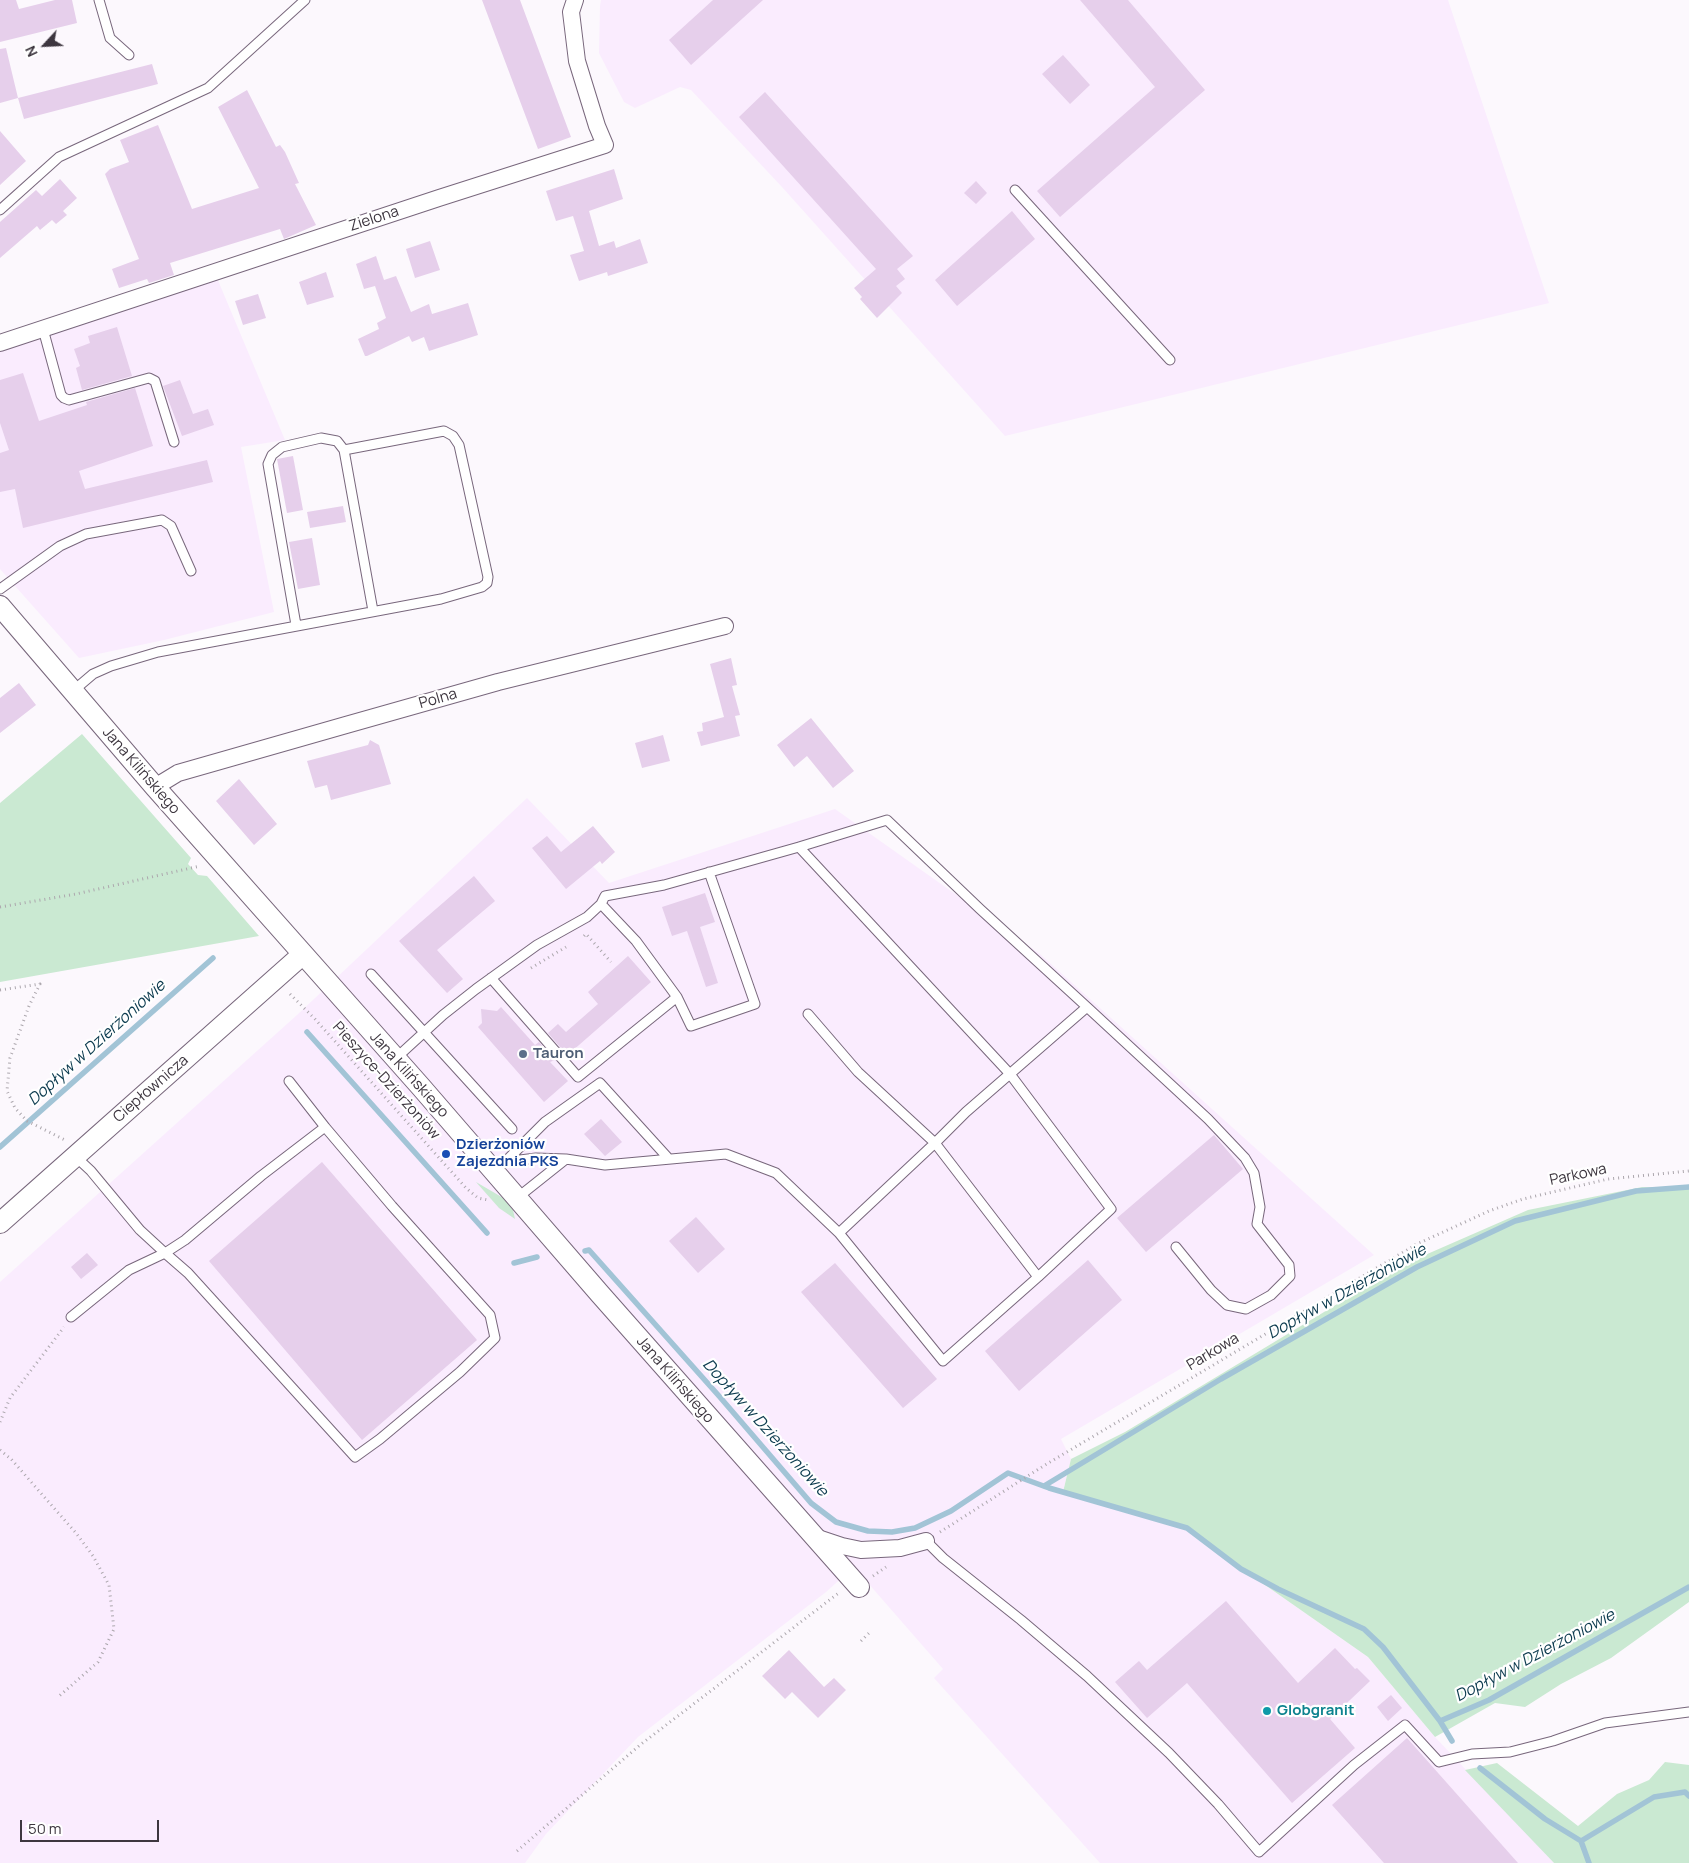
<!DOCTYPE html>
<meta charset="utf-8">
<style>
body{margin:0}
#map{position:relative;width:1689px;height:1863px;overflow:hidden;background:#fcf8fd;font-family:Manrope,sans-serif}
canvas{display:block}
.north{position:absolute;left:20px;top:20px;width:50px;height:50px;-webkit-text-stroke:4px #fff;paint-order:stroke;rotate:245deg;font-size:14px;font-weight:700;line-height:20px;text-align:center;color:#3d363f}
.north::after{content:'';display:block;margin:auto;width:18px;height:22px;background:#3d363f;clip-path:polygon(50% 0,100% 100%,50% 72%,0 100%)}
.scale{position:absolute;left:20px;top:1820px;width:139px;height:22px;box-sizing:border-box;border:2px solid #3d363f;border-top:0;padding-left:6px;font-size:15px;line-height:18px;white-space:nowrap;color:#3d363f;-webkit-text-stroke:4px #fff;paint-order:stroke}
</style>
<div id="map">
<canvas width="1689" height="1863"></canvas>
<div class="north">N</div>
<div class="scale">50 m</div>
</div>
<script>
const ctx = document.querySelector('canvas').getContext('2d');
ctx.lineJoin = 'round';
function fillPath(path, color) {
  ctx.fillStyle = color;
  ctx.fill(path, 'evenodd');
}
function poly(rows) {
  const path = new Path2D();
  for (const r of rows) {
    path.moveTo(r[0], r[1]);
    for (let i = 2; i < r.length; i += 2) path.lineTo(r[i], r[i + 1]);
  }
  return path;
}
function trace(path, color, width, dash) {
  ctx.strokeStyle = color;
  ctx.lineWidth = width;
  ctx.lineCap = dash ? 'butt' : 'round';
  ctx.setLineDash(dash || []);
  ctx.stroke(path);
}
function write(font, color, halo, rows, align = 'center') {
  ctx.font = font + ' Manrope,sans-serif';
  ctx.lineWidth = 4.5;
  ctx.setLineDash([]);
  ctx.textBaseline = 'middle';
  ctx.strokeStyle = halo;
  ctx.fillStyle = color;
  for (const [text, x, y, turn = 0] of rows) {
    ctx.save();
    ctx.translate(x, y);
    ctx.rotate((+turn || 0) * Math.PI / 180);
    ctx.textAlign = isNaN(turn) ? turn : align;
    if (halo) ctx.strokeText(text, 0, 0);
    ctx.fillText(text, 0, 0);
    ctx.restore();
  }
}
fillPath(poly([
 [601,0,1448,0,1549,303,1005,436,782,187,691,90,680,87,635,108,624,102,599,53,600,6],
 [217,278,285,440,241,447,274,612,164,640,79,658,0,569,0,350],
 [527,798,609,883,835,809,1040,954,1374,1255,1061,1439,1071,1459,1063,1492,1187,1528,1235,1564,1368,1657,1435,1737,1554,1863,1100,1863,934,1678,943,1669,854,1567,826,1592,638,1737,546,1834,525,1863,0,1863,0,1282,297,1015]
]), '#faecfe');
fillPath(poly([
 [82,734,191,858,188,864,198,875,207,876,259,936,0,982,0,803],
 [476,1182,505,1199,513,1210,515,1219,499,1208],
 [1642,1187,1689,1188,1689,1602,1611,1658,1561,1684,1525,1707,1495,1703,1435,1737,1368,1657,1235,1564,1187,1528,1063,1492,1071,1459,1125,1432,1339,1303,1425,1255,1528,1210],
 [1665,1762,1689,1765,1689,1863,1554,1863,1465,1770,1497,1763,1578,1826,1617,1794,1649,1780]
]), '#cae9d2');
trace(poly([
 [307,1032,487,1233],
 [0,1147,213,958],
 [585,1251,589,1250,719,1396,811,1503,836,1522,868,1531,892,1532,915,1528,951,1511,1008,1473,1049,1488,1187,1528,1241,1569,1278,1589,1364,1629,1383,1647,1440,1721,1452,1741],
 [514,1263,537,1257],
 [1044,1486,1221,1379,1417,1267,1515,1221,1636,1191,1689,1187],
 [1440,1721,1489,1700,1689,1587],
 [1480,1768,1545,1819,1581,1841,1589,1863],
 [1581,1841,1654,1797,1685,1792,1689,1796]
]), '#a2c4d6', 5.5);
fillPath(poly([
 [0,0,16,0,19,9,55,0,72,0,77,23,0,42],
 [482,0,520,0,571,137,538,149],
 [713,0,763,0,691,65,669,40],
 [1080,0,1128,0,1205,90,1060,217,1037,191,1155,87],
 [6,48,18,98,0,103,0,49],
 [1063,55,1090,85,1070,104,1042,74],
 [152,64,158,84,24,119,18,98],
 [247,90,276,147,280,145,285,152,299,183,295,184,316,225,284,239,280,229,170,263,174,275,149,283,147,279,119,288,112,269,139,259,105,174,110,169,129,162,120,140,158,125,192,209,259,188,218,107],
 [765,92,913,256,897,269,905,279,896,286,902,293,877,318,860,299,862,297,854,288,876,269,739,117],
 [0,131,26,161,0,185],
 [614,169,623,199,589,211,599,246,614,241,616,248,640,239,648,263,608,276,607,272,579,281,570,255,584,251,573,216,556,221,546,191],
 [60,179,77,198,63,211,67,215,56,224,52,220,40,230,37,226,0,258,0,222,36,190,42,196],
 [976,181,987,193,976,204,964,193],
 [1012,211,1035,239,957,306,935,280],
 [430,241,440,270,415,278,406,249],
 [376,256,384,280,396,276,411,312,429,304,432,314,468,303,478,335,429,351,424,337,412,342,409,336,367,356,365,356,358,339,379,329,377,323,386,318,375,286,364,289,356,264],
 [326,272,334,297,307,305,299,282],
 [258,294,266,318,243,325,235,301],
 [117,327,132,376,82,390,76,368,80,366,74,349,90,343,88,336],
 [23,373,39,421,87,405,86,402,135,388,153,446,79,471,85,489,207,460,213,482,23,528,15,489,0,492,0,453,9,450,0,423,0,380],
 [180,380,193,414,208,409,214,425,182,436,163,386],
 [293,456,303,510,287,513,277,459],
 [343,506,346,522,310,528,307,512],
 [312,538,320,585,298,589,289,542],
 [731,658,737,685,732,686,740,715,735,716,740,736,701,746,697,732,703,731,702,723,724,717,710,664],
 [19,683,36,705,0,733,0,698],
 [811,718,854,771,833,788,807,756,794,767,777,745],
 [663,735,670,761,642,768,635,743],
 [370,740,379,745,391,784,331,800,327,785,315,788,307,761,368,745],
 [239,779,277,824,254,845,216,801],
 [593,826,615,852,602,864,600,861,566,889,532,848,547,836,561,852],
 [474,876,495,901,437,950,463,979,447,993,399,941],
 [705,893,715,922,700,927,718,983,706,987,687,931,672,936,662,907],
 [628,956,651,982,571,1052,566,1054,548,1033,558,1024,566,1032,598,1004,588,992],
 [501,1007,535,1045,539,1042,555,1060,550,1062,568,1081,544,1102,478,1027,482,1023,481,1009,497,1011],
 [601,1119,622,1142,605,1156,584,1134],
 [1214,1135,1243,1169,1146,1252,1117,1218],
 [322,1162,477,1340,362,1440,209,1261],
 [696,1217,725,1249,698,1273,669,1241],
 [87,1253,98,1265,81,1279,71,1267],
 [1088,1260,1122,1300,1019,1391,985,1351],
 [835,1263,937,1379,903,1408,801,1292],
 [1226,1601,1298,1683,1335,1648,1355,1669,1357,1668,1370,1681,1330,1719,1355,1748,1292,1803,1187,1683,1147,1718,1115,1682,1139,1661,1147,1670],
 [789,1650,824,1687,834,1678,846,1690,818,1718,792,1692,785,1699,762,1676],
 [1391,1695,1402,1708,1388,1721,1377,1707],
 [1407,1738,1518,1863,1384,1863,1332,1805]
]), '#e6cfeb');
const service = poly([
 [99,0,110,38,129,55],
 [1015,190,1170,360],
 [0,210,59,157,208,88,305,0],
 [43,329,61,395,64,398,69,400,149,378,155,381,174,442],
 [344,450,373,611],
 [0,589,60,546,86,534,162,520,171,526,191,571],
 [73,691,93,674,111,666,158,652,441,599,482,587,487,583,488,577,459,445,453,436,444,431,344,450,337,441,321,438,282,447,272,455,268,464,296,625],
 [371,974,512,1129],
 [491,978,578,1077,677,997,636,941,601,904],
 [677,997,691,1026,755,1004,709,872],
 [808,1014,858,1072,935,1143,1038,1277],
 [395,1059,443,1015,476,989,537,945,587,917,601,904,605,896,664,885,799,847],
 [289,1081,325,1127,261,1176,185,1240,165,1253,188,1273,355,1457,380,1439,460,1372,495,1338,490,1315,392,1206,325,1127],
 [506,1161,545,1122,600,1083,669,1159],
 [504,1162,536,1158,566,1159],
 [517,1198,566,1159,605,1165,726,1154,776,1173,839,1233,935,1143,966,1112,1087,1007,1208,1119,1245,1158,1254,1173,1260,1207,1257,1224,1289,1265,1290,1276,1271,1295,1246,1309,1227,1305,1211,1290,1176,1247],
 [839,1233,943,1361,1038,1277,1111,1209,1010,1074,799,847,887,820,980,909,1087,1007],
 [71,1317,129,1270,165,1253,140,1230,91,1171,76,1157],
 [926,1541,943,1558,1021,1620,1087,1676,1169,1753,1218,1804,1259,1852,1354,1765,1405,1725,1439,1762,1472,1754,1510,1752,1553,1741,1605,1723,1689,1712]
]);
const minor = poly([
 [0,343,439,198,605,145,597,126,577,61,571,12,575,0],
 [155,787,178,773,346,725,498,682,725,626],
 [815,1537,842,1546,861,1550,900,1548,926,1541]
]);
const tertiary = poly([
 [0,606,155,787,421,1087,600,1294,859,1587],
 [0,1223,302,955]
]);
trace(service, '#78677c', 11);
trace(minor, '#78677c', 18);
trace(tertiary, '#78677c', 22);
trace(poly([
 [0,907,76,894,200,866],
 [584,936,586,934,611,962],
 [531,968,566,947],
 [0,990,40,984,29,1006,10,1058,7,1091,15,1108,27,1121,65,1140],
 [290,994,315,1019,466,1188,478,1198,488,1200],
 [0,1422,10,1398,64,1327],
 [0,1450,11,1459,76,1533,93,1556,109,1585,114,1629,98,1662,57,1698],
 [940,1532,1045,1465,1417,1244,1489,1211,1523,1199,1608,1179,1689,1171],
 [873,1576,886,1567],
 [861,1641,869,1633],
 [517,1851,640,1745,840,1592]
]), '#aca7ad', 3, [1, 4]);
trace(service, '#fff', 9);
trace(minor, '#fff', 16);
trace(tertiary, '#fff', 20);
for (const [x, y, r, color] of [
 [523,1054,5,"#5c6f8a"],
 [446,1154,5,"#1a4fb4"],
 [1267,1711,5,"#0f9aa8"]
]) {
  const dot = new Path2D();
  dot.arc(x, y, r, 0, 2 * Math.PI);
  ctx.fillStyle = color;
  ctx.fill(dot);
  trace(dot, '#fff', 2);
}
write('15px', '#3d363f', '#fff', [
 ["Zielona",374,219,-18],
 ["Polna",438,699,-16],
 ["Jana Kilińskiego",141,771,49],
 ["Jana Kilińskiego",409,1075,48],
 ["Pieszyce-Dzierżoniów",386,1081,48],
 ["Ciepłownicza",151,1089,-41],
 ["Parkowa",1578,1175,-12],
 ["Parkowa",1213,1352,-31],
 ["Jana Kilińskiego",675,1380,49]
]);
write('bold 15px', '#4e5e75', '#fff', [
 ["Tauron",533,1054]
], 'left');
write('bold 15px', '#164399', '#fff', [
 ["Dzierżoniów",456,1145],
 ["Zajezdnia PKS",456,1162]
], 'left');
write('bold 15px', '#0d838f', '#fff', [
 ["Globgranit",1277,1711]
], 'left');
write('italic 16px', '#0b3a4e', '#fff', [
 ["Dopływ w Dzierżoniowie",97,1043,-42],
 ["Dopływ w Dzierżoniowie",1347,1292,-29],
 ["Dopływ w Dzierżoniowie",765,1428,48],
 ["Dopływ w Dzierżoniowie",1535,1656,-28]
]);
</script>
